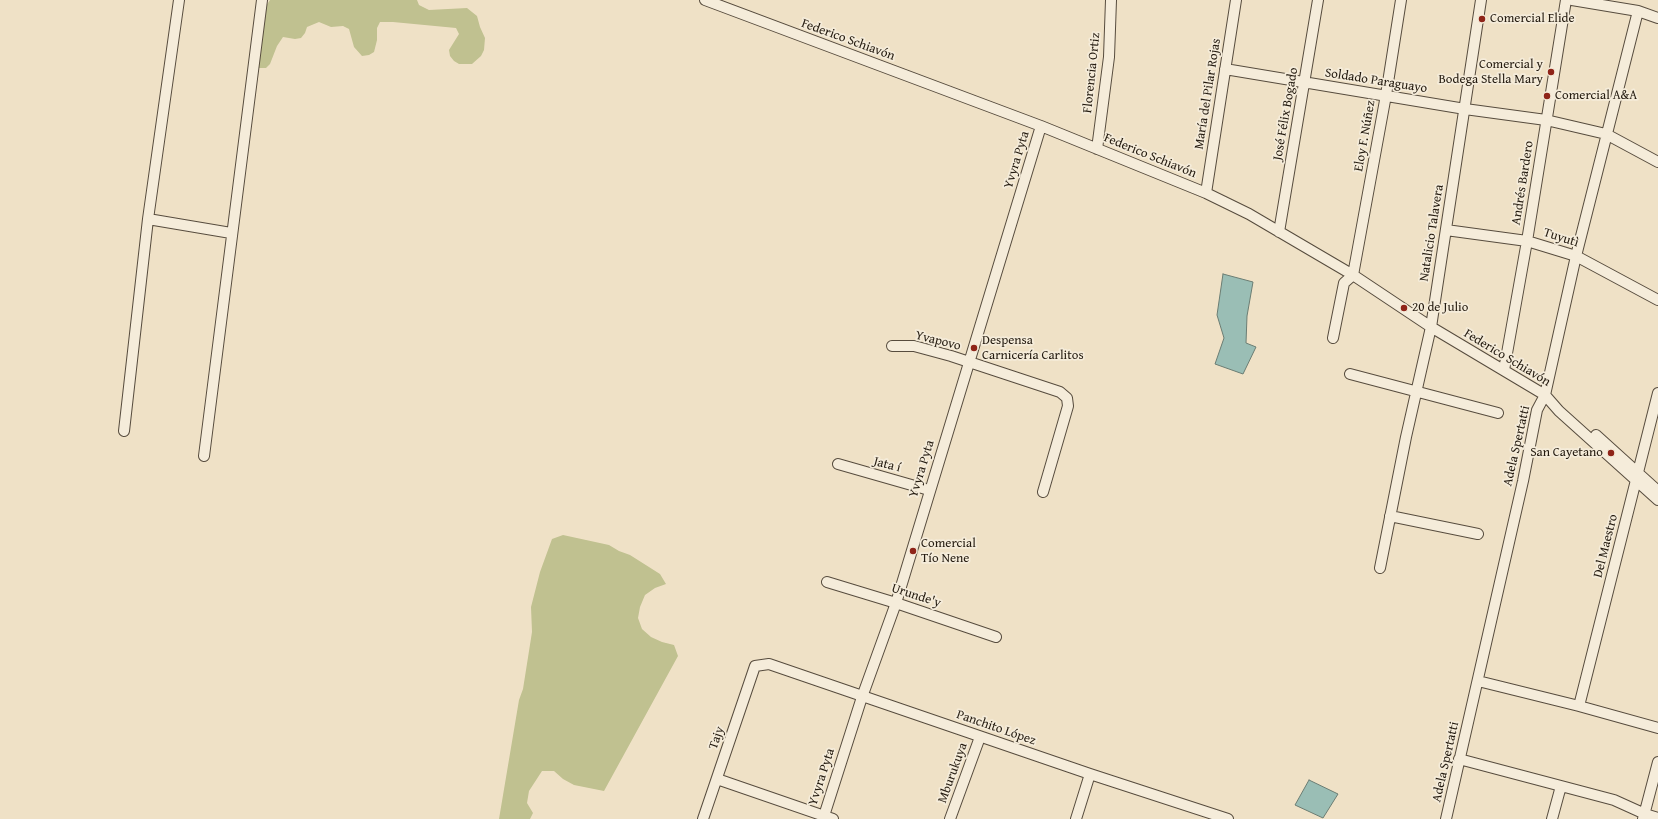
<!DOCTYPE html>
<meta charset="utf-8">
<style>
body{margin:0}
canvas{display:block;background:#efe1c6}
</style>
<canvas width="1658" height="819"></canvas>
<script>
const ctx = document.querySelector('canvas').getContext('2d');
ctx.lineJoin = 'round';
function fillPath(path, color) {
  ctx.fillStyle = color;
  ctx.fill(path, 'evenodd');
}
function poly(rows) {
  const path = new Path2D();
  for (const r of rows) {
    path.moveTo(r[0], r[1]);
    for (let i = 2; i < r.length; i += 2) path.lineTo(r[i], r[i + 1]);
  }
  return path;
}
function trace(path, color, width, dash) {
  ctx.strokeStyle = color;
  ctx.lineWidth = width;
  ctx.lineCap = dash ? 'butt' : 'round';
  ctx.setLineDash(dash || []);
  ctx.stroke(path);
}
function write(font, color, halo, rows, align = 'center') {
  ctx.font = font + ' "Gentium Book Plus",serif';
  ctx.lineWidth = 3.5;
  ctx.setLineDash([]);
  ctx.textBaseline = 'middle';
  ctx.strokeStyle = halo;
  ctx.fillStyle = color;
  for (const [text, x, y, turn = 0] of rows) {
    ctx.save();
    ctx.translate(x, y);
    ctx.rotate((+turn || 0) * Math.PI / 180);
    ctx.textAlign = isNaN(turn) ? turn : align;
    if (halo) ctx.strokeText(text, 0, 0);
    ctx.fillText(text, 0, 0);
    ctx.restore();
  }
}
fillPath(poly([
 [270,0,417,0,419,5,429,10,467,8,477,16,480,27,485,38,484,50,481,56,472,64,459,64,454,61,450,56,449,50,459,34,456,28,393,22,380,22,377,28,377,40,374,52,369,55,362,56,354,47,349,29,343,26,331,27,319,22,307,27,305,33,301,38,295,39,283,37,277,46,270,64,266,68,259,68,254,61,264,9],
 [563,535,609,545,619,551,630,555,660,574,666,584,655,588,645,595,640,607,638,618,642,629,651,637,662,642,674,645,678,656,604,791,574,785,563,779,554,771,542,771,529,791,527,803,533,813,530,819,499,819,519,700,523,689,532,632,531,607,540,572,552,539]
]), '#c0c190');
const water = poly([
 [1223,274,1253,282,1247,316,1246,343,1256,347,1243,374,1215,364,1224,338,1217,315,1223,274],
 [1309,780,1338,794,1323,818,1295,805,1309,780]
]);
fillPath(water, '#9abeb5');
trace(water, '#6b7d73', 1);
const minor = poly([
 [705,0,1041,126,1206,193,1249,214,1353,275,1431,327,1545,395,1559,411,1658,500],
 [1572,0,1638,11,1658,18],
 [1225,69,1465,109,1546,120,1606,134,1658,162],
 [1097,149,1109,57,1111,0],
 [1206,193,1236,0],
 [148,219,231,233],
 [1446,230,1527,241,1576,256,1658,300],
 [1279,232,1318,0],
 [1333,338,1344,283,1353,275,1386,95,1401,0],
 [892,346,914,346,951,356,1060,392,1067,398,1068,406,1043,492],
 [1504,370,1527,241,1566,0],
 [1350,374,1498,413],
 [124,431,148,219,179,0],
 [1596,435,1658,491],
 [204,456,262,0],
 [838,464,929,490],
 [1390,516,1478,534],
 [1380,568,1406,437,1431,327,1481,0],
 [827,582,896,603,996,637],
 [1478,681,1579,706,1658,728],
 [1579,706,1658,393],
 [1459,759,1614,800,1645,814,1658,818],
 [717,779,833,819],
 [703,819,755,666,769,664,1090,774,1228,819],
 [823,819,862,697,896,603,1041,126],
 [950,819,980,737],
 [1076,819,1090,774],
 [1446,819,1523,481,1537,410,1545,395,1576,256,1638,11],
 [1552,819,1561,786],
 [1643,819,1658,762]
]);
trace(minor, '#574c3e', 12);
trace(minor, '#f5ecda', 10);
for (const [x, y, r, color] of [
 [1482,19,4,"#8f2418"],
 [1551,72,4,"#8f2418"],
 [1547,96,4,"#8f2418"],
 [1404,308,4,"#8f2418"],
 [974,348,4,"#8f2418"],
 [1611,453,4,"#8f2418"],
 [913,551,4,"#8f2418"]
]) {
  const dot = new Path2D();
  dot.arc(x, y, r, 0, 2 * Math.PI);
  ctx.fillStyle = color;
  ctx.fill(dot);
  trace(dot, '#f5ecda', 1.5);
}
write('13px', '#241b10', '#f5ecda', [
 ["Comercial Elide",1490,19],
 ["Comercial y",1543,65,"right"],
 ["Bodega Stella Mary",1543,80,"right"],
 ["Comercial A&A",1555,96],
 ["20 de Julio",1412,308],
 ["Despensa",982,341],
 ["Carnicería Carlitos",982,356],
 ["San Cayetano",1603,453,"right"],
 ["Comercial",921,544],
 ["Tío Nene",921,559]
], 'left');
write('13px', '#241b10', '#f5ecda', [
 ["Federico Schiavón",848,40,20],
 ["Florencia Ortiz",1092,73,-84],
 ["Soldado Paraguayo",1376,81,9],
 ["María del Pilar Rojas",1208,94,-81],
 ["José Félix Bogado",1286,114,-80],
 ["Eloy F. Núñez",1365,136,-80],
 ["Federico Schiavón",1150,156,22],
 ["Yvyra Pyta",1017,160,-73],
 ["Andrés Bardero",1523,183,-81],
 ["Natalicio Talavera",1432,233,-81],
 ["Tuyutì",1561,238,18],
 ["Yvapovo",938,341,14],
 ["Federico Schiavón",1507,358,31],
 ["Adela Spertatti",1517,446,-77],
 ["Jata í",887,465,15],
 ["Yvyra Pyta",922,469,-73],
 ["Del Maestro",1606,546,-76],
 ["Urunde'y",916,596,18],
 ["Panchito López",996,728,19],
 ["Tajy",717,738,-71],
 ["Adela Spertatti",1446,762,-77],
 ["Mburukuya",953,773,-70],
 ["Yvyra Pyta",822,777,-72]
]);
</script>
